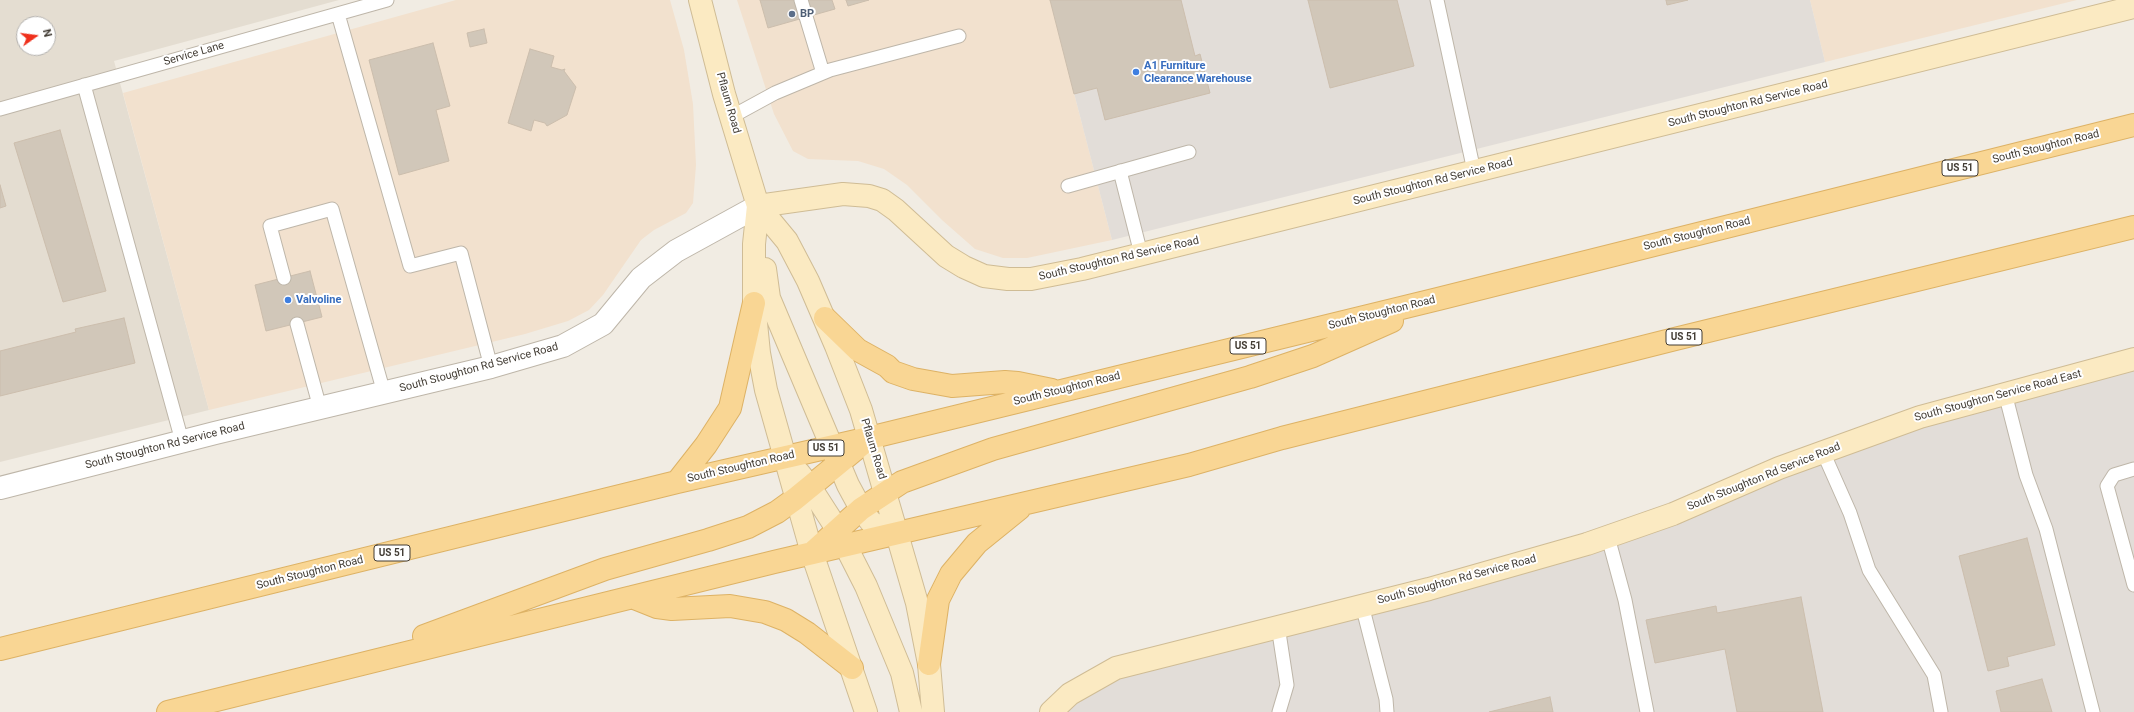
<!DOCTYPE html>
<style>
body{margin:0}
#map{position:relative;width:2134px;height:712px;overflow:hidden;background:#f1ece3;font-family:Roboto,sans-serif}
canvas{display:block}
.north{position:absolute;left:16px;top:16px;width:40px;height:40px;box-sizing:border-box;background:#fff;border:1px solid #b3b1ae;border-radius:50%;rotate:76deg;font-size:11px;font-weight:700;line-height:16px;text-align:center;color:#423c34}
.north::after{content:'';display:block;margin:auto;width:14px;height:18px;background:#ef301c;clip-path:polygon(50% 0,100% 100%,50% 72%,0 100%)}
</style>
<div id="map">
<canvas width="2134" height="712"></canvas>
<div class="north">N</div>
</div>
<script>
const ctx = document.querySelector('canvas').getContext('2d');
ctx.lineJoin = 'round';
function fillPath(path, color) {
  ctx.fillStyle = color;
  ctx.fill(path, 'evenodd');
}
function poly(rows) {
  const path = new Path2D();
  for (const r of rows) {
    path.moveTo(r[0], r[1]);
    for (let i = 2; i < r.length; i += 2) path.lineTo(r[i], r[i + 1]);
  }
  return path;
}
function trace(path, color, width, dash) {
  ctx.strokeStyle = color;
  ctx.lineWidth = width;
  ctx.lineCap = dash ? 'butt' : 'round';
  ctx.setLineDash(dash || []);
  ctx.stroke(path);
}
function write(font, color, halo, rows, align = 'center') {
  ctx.font = font + ' Roboto,sans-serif';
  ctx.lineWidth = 4;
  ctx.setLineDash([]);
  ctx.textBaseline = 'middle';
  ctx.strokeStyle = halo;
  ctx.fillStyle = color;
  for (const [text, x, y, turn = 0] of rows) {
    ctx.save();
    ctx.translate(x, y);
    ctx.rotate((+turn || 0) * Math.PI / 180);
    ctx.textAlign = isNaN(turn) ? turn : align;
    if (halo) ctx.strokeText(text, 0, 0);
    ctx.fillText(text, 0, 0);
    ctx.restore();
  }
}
fillPath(poly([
 [0,0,339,0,114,61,209,410,0,462],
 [24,24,48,24,48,48,24,48]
]), '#e4ddd1');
fillPath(poly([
 [456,0,670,0,684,50,693,104,696,165,693,203,686,213,654,230,641,240,603,295,589,310,568,321,525,334,209,410,123,93],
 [737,0,1050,0,1112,240,1027,258,1003,258,975,249,942,220,907,185,884,169,858,161,808,159,793,151,774,114],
 [1810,0,2077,0,1825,62]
]), '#f2e1ce');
fillPath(poly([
 [1050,0,1810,0,1825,62,1112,240],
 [2134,359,2134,712,1051,712,1116,668,1429,589,1779,468]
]), '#e2ddd8');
const building = poly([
 [760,0,832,0,835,9,768,28,760,0],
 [846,0,869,0,848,6,846,0],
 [1050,0,1181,0,1195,56,1200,54,1210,93,1105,120,1097,88,1074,94,1050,0],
 [1308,0,1397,0,1414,66,1330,88,1308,0],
 [1666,0,1688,0,1667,5,1666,0],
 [484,29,487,43,470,47,467,33,484,29],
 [433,43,450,106,436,110,449,161,399,175,369,60,433,43],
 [530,49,554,56,551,67,562,70,565,69,564,71,576,87,567,115,547,126,545,123,534,120,531,131,508,123,530,49],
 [60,130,106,291,63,302,14,143,60,130],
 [0,185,6,206,0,208,0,185],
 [310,271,322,317,266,331,255,285,310,271],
 [124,318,135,363,0,396,0,351,76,332,75,329,124,318],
 [2027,538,2055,645,2007,657,2009,666,1988,671,1959,556,2027,538],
 [1801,597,1823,712,1737,712,1725,649,1655,663,1646,620,1716,606,1717,613,1801,597],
 [2042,679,2052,712,2001,712,1996,691,2042,679],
 [1550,697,1553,712,1489,712,1550,697]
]);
fillPath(building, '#d1c7b9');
trace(building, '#ccbead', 1);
const lane = poly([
 [801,0,823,73],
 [1437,0,1474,171],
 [338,14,410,266,461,253,491,367],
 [84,85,182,441],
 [0,109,387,0],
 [731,117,775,93,830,70,959,36],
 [1120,171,1141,254],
 [1068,186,1189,152],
 [284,278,270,226,332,209,384,393],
 [297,324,320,408],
 [2005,393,2026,475,2046,529,2093,712],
 [1823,452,1850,513,1869,570,1934,675,1941,712],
 [2134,469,2114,475,2107,486,2134,585],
 [1608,537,1625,600,1647,712],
 [1362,605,1386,699,1387,712],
 [1278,626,1287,685,1279,712]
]);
const street = poly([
 [0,488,215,433,491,367,563,346,603,324,641,278,676,251,758,206]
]);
const secondary = poly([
 [700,0,724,94,758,206,754,244,754,303,759,353,766,390,812,553,866,712],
 [758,206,843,194,869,196,882,200,896,210,946,256,964,267,984,276,1008,279,1031,279,1082,269,2134,7],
 [758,206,787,241,808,281,836,346,861,410,917,603,929,664,933,712],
 [765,269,769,298,848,485,861,509,871,522,883,529,897,533],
 [799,473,810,487,837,529,866,586,902,673,911,712],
 [1051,712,1070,694,1116,668,1429,589,1587,544,1673,514,1779,468,1920,417,2134,359]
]);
const primary = poly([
 [825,318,858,350,887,366,893,372,913,379,952,386,1005,382,1018,383,1052,390],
 [677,482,706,445,730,408,754,303],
 [812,553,861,509,902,482,993,449,1250,377,1313,356,1392,321],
 [632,597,657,607,672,609,730,606,765,612,786,620,807,633,852,668],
 [424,636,605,569,708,540,748,527,777,512,795,499,867,440],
 [0,649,677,482,869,438,1438,299,2134,125],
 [929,664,938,600,951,574,977,543,1019,509],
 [168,712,774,562,1189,465,1282,438,1675,339,2134,227]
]);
trace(lane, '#beb6a9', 15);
trace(street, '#beb6a9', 24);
trace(secondary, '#cfbc95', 24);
trace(primary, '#ddb265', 24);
trace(lane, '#fff', 13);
trace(street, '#fff', 22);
trace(secondary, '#fbeac2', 22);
trace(primary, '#f9d694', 22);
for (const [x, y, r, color] of [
 [792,14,4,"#5c6f8a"],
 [1136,72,4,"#3f7fe0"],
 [288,300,4,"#3f7fe0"]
]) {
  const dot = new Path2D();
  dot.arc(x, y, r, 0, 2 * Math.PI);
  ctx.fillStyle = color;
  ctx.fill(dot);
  trace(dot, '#fff', 1.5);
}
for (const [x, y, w] of [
 [1960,168,36],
 [1684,337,36],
 [1248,346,36],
 [826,448,36],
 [392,553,36]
]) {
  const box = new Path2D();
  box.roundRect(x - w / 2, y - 8, w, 16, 3);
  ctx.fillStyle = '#fff';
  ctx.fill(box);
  trace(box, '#423c34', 1);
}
write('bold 10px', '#423c34', null, [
 ["US 51",1960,168],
 ["US 51",1684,337],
 ["US 51",1248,346],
 ["US 51",826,448],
 ["US 51",392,553]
]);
write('bold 11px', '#4e5e75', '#fff', [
 ["BP",800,14]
], 'left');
write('11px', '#423c34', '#fff', [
 ["Service Lane",194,54,-16],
 ["Pflaum Road",728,103,74],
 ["South Stoughton Rd Service Road",1748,104,-14],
 ["South Stoughton Road",2046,147,-14],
 ["South Stoughton Rd Service Road",1433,182,-14],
 ["South Stoughton Road",1697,234,-14],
 ["South Stoughton Rd Service Road",1119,259,-13],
 ["South Stoughton Road",1382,313,-14],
 ["South Stoughton Rd Service Road",479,368,-15],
 ["South Stoughton Road",1067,389,-14],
 ["South Stoughton Service Road East",1998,396,-15],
 ["South Stoughton Rd Service Road",165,446,-14],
 ["Pflaum Road",873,449,73],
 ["South Stoughton Road",741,467,-13],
 ["South Stoughton Rd Service Road",1764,477,-22],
 ["South Stoughton Road",310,573,-14],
 ["South Stoughton Rd Service Road",1457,580,-15]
]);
write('bold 11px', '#366cbe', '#fff', [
 ["A1 Furniture",1144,66],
 ["Clearance Warehouse",1144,79],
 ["Valvoline",296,300]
], 'left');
</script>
